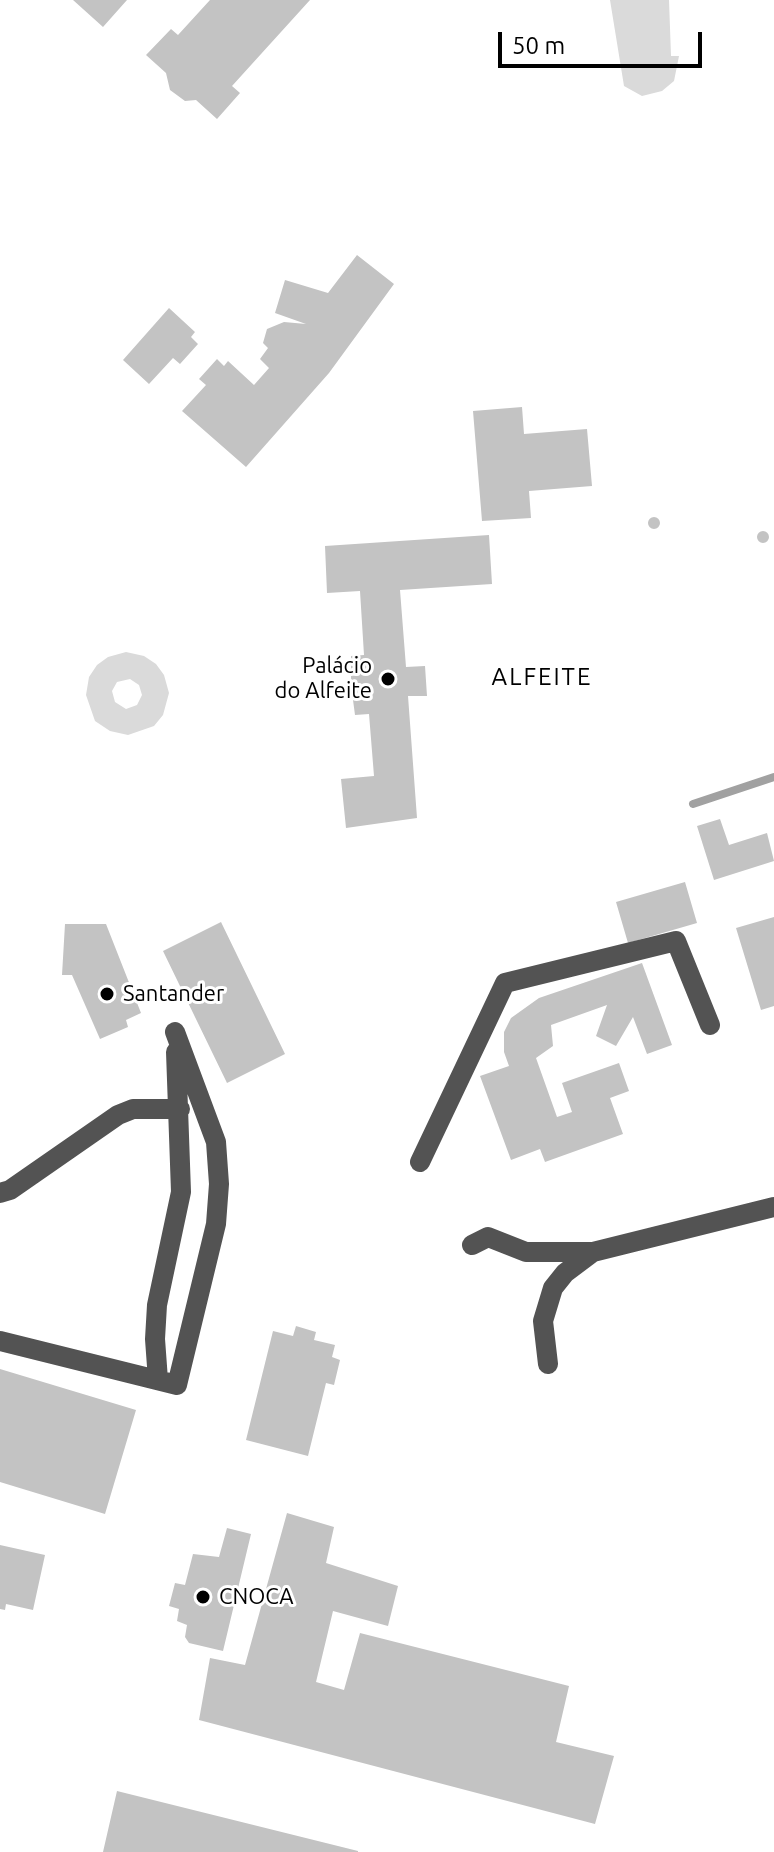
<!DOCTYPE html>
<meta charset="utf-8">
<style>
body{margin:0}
#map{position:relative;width:774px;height:1852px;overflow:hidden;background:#fff;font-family:Ubuntu,sans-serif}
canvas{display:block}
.scale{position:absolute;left:498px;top:32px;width:204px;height:36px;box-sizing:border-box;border:4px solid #000;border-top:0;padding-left:10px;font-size:24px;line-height:28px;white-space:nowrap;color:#000;-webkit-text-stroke:6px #fff;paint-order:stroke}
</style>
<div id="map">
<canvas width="774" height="1852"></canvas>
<div class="scale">50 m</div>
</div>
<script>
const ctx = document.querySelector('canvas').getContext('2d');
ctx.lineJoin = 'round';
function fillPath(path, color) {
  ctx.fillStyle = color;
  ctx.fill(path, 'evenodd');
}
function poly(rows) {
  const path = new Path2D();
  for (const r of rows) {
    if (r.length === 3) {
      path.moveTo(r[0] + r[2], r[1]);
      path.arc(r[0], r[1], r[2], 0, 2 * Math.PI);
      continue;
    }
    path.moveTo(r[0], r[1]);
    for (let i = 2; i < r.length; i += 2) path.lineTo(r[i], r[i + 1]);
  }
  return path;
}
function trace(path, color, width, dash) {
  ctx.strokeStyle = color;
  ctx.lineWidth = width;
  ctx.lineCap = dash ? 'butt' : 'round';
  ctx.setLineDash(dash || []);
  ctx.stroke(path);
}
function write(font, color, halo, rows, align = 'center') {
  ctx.font = font + ' Ubuntu,sans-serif';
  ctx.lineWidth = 6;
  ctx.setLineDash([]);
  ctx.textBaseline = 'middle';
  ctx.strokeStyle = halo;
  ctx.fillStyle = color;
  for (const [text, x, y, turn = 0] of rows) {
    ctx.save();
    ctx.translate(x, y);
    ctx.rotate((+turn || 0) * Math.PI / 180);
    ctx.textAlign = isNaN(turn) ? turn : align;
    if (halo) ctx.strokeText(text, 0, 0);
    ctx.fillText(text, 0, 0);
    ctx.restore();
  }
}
fillPath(poly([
 [610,0,669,0,671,56,679,56,674,81,662,91,642,96,624,86],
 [126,652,144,656,156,664,164,675,169,693,163,715,154,726,128,735,110,731,95,721,86,695,89,677,97,665,108,657],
 [130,679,139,685,142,695,137,705,126,709,115,702,112,691,117,682]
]), '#dadada');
trace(poly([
 [693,804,774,777]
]), '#a1a1a1', 8);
fillPath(poly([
 [73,0,127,0,103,27],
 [210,0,310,0,232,86,240,93,217,119,196,100,185,101,170,90,166,73,146,55,171,29,178,35],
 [357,255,394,284,329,373,246,467,182,411,206,385,199,379,217,359,224,366,228,361,254,385,269,368,260,359,268,348,263,343,267,329,284,322,306,324,275,313,285,280,328,293],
 [169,308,195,332,191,337,198,344,180,364,173,358,149,384,123,360],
 [522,407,524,434,587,429,592,486,529,491,531,518,482,521,473,411],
 [654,523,6],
 [763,537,6],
 [489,535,492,584,400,590,406,667,425,666,427,696,408,696,417,818,346,828,341,779,374,776,369,714,355,715,351,685,351,656,364,655,360,591,327,593,325,546],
 [720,819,729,845,767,833,774,861,714,880,697,826],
 [685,882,697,923,628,943,616,902],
 [774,917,774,1006,761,1010,736,928],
 [221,922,285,1054,227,1083,163,951],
 [65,924,106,924,141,1013,126,1020,128,1027,100,1039,72,975,62,975],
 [642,963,672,1045,647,1054,633,1017,616,1046,596,1036,607,1005,551,1025,553,1046,536,1058,557,1117,572,1112,562,1083,619,1063,629,1091,610,1098,623,1134,545,1162,540,1149,511,1160,480,1076,509,1066,504,1052,504,1032,511,1018,539,998],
 [296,1326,316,1332,314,1340,335,1345,332,1357,340,1360,334,1385,326,1383,308,1456,246,1440,273,1331,293,1336],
 [0,1369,136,1410,105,1514,0,1482],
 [287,1513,334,1527,326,1563,398,1586,388,1626,333,1611,316,1682,344,1690,360,1633,569,1686,556,1742,614,1756,595,1824,199,1720,210,1658,245,1665],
 [227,1528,251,1534,223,1651,189,1643,185,1637,187,1625,177,1621,179,1609,169,1606,175,1583,185,1585,193,1554,219,1557],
 [0,1545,45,1555,33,1610,6,1604,5,1610,0,1609],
 [117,1791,358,1851,358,1852,103,1852]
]), '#c3c3c3');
trace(poly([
 [420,1162,505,983,676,941,710,1025],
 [0,1193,10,1190,118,1115,133,1109,180,1109],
 [472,1245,488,1237,526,1252,593,1252,774,1207],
 [0,1341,177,1385,216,1224,219,1184,216,1142,175,1032],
 [548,1364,543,1321,553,1288,565,1273,593,1252],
 [158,1380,155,1339,157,1305,181,1192,176,1052]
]), '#535353', 20);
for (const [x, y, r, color] of [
 [388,679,8,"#000"],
 [107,994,8,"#000"],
 [203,1597,8,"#000"]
]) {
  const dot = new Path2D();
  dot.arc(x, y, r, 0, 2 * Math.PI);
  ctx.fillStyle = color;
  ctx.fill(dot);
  trace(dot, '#fff', 3);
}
write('22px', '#000', '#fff', [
 ["Palácio",372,666,"right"],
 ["do Alfeite",372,691,"right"],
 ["Santander",123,994],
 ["CNOCA",219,1597]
], 'left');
ctx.letterSpacing = '2px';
write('24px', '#000', '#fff', [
 ["ALFEITE",542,677]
]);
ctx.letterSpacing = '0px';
</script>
